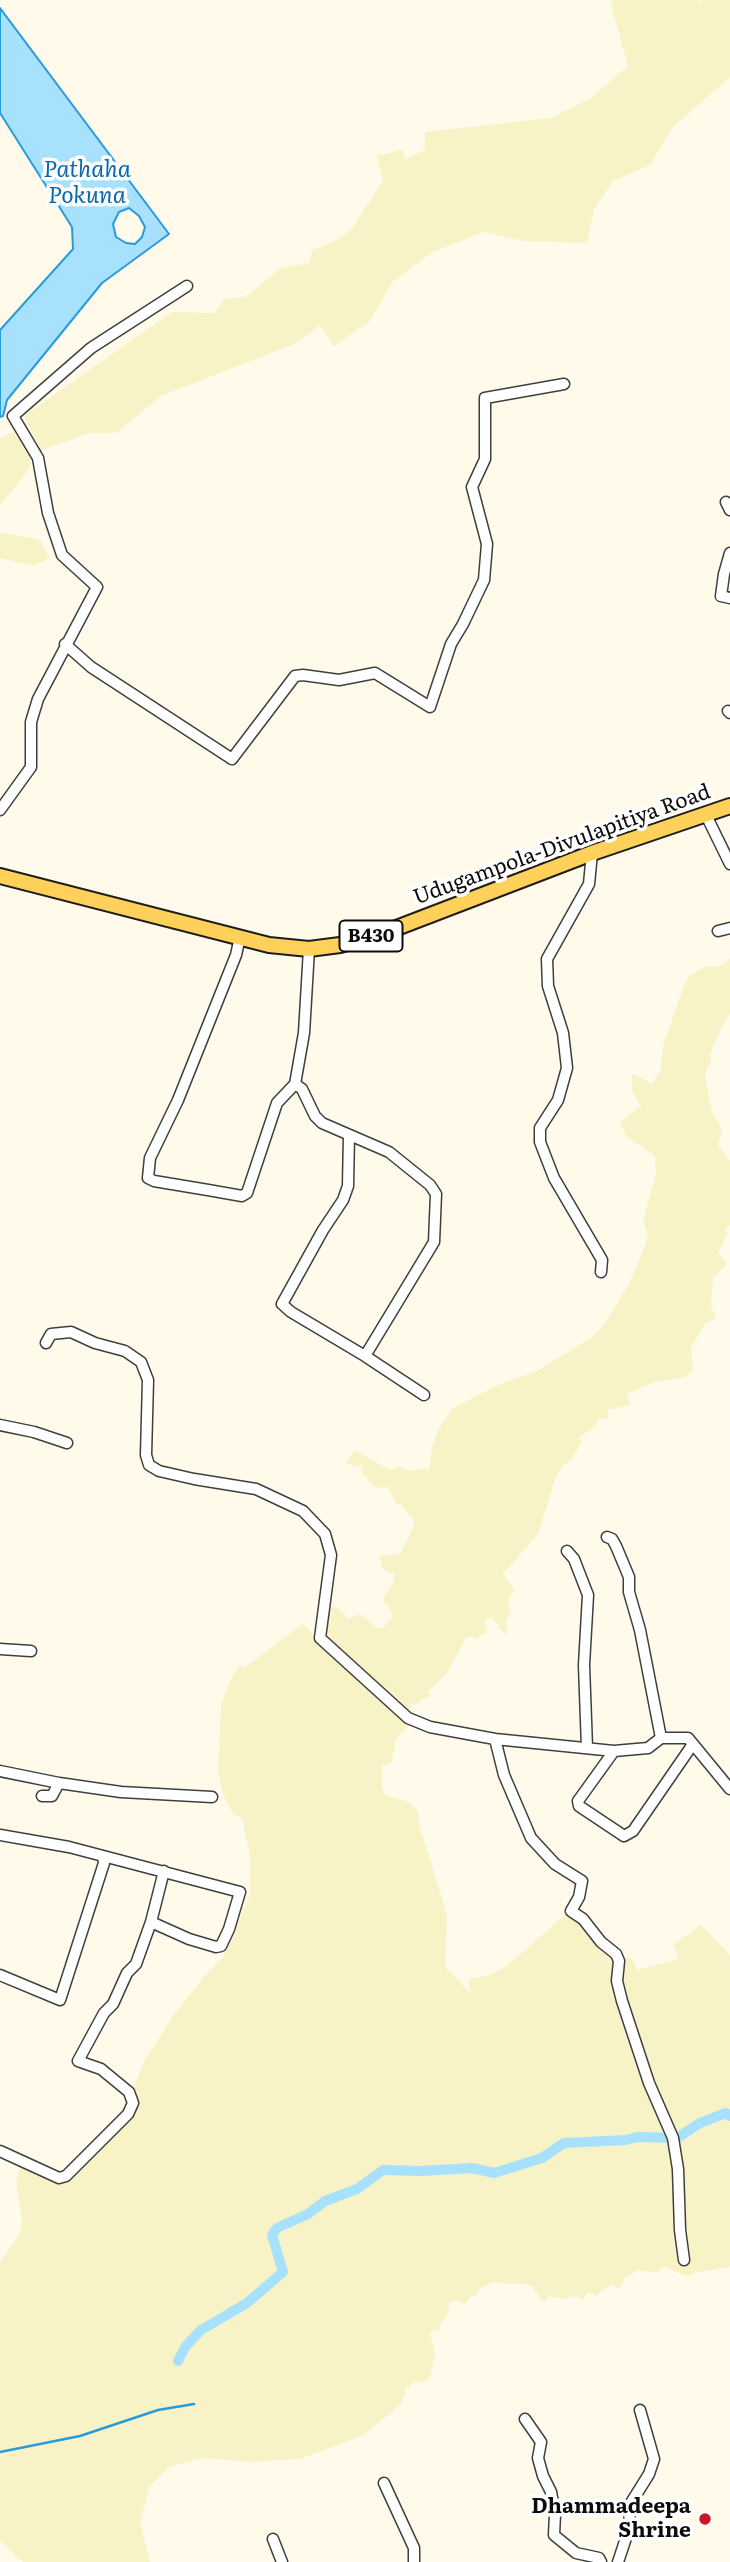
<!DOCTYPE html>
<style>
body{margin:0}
canvas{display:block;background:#fffaea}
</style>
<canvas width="730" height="2562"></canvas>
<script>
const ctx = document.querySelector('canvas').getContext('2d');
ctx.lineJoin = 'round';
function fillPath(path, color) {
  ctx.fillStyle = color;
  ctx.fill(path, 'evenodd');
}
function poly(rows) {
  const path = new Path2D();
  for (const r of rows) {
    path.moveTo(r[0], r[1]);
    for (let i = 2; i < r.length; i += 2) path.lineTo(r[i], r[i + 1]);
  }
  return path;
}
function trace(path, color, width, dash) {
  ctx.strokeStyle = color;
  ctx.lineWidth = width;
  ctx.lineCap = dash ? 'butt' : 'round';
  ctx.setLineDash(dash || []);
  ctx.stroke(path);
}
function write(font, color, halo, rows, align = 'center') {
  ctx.font = font + ' Literata,serif';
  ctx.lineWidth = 7;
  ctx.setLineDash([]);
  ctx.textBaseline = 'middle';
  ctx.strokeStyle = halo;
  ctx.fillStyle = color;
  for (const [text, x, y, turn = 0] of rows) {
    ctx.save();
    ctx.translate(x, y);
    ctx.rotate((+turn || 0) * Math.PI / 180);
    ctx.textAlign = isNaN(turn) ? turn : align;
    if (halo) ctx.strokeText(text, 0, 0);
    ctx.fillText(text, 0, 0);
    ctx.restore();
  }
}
fillPath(poly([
 [613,0,698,0,699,3,701,0,730,0,730,77,673,127,650,165,613,181,594,209,587,243,524,241,483,232,431,253,392,282,370,321,334,346,320,325,299,342,161,396,116,433,90,433,41,450,24,416,172,312,214,313,225,299,245,297,281,268,310,263,312,250,332,243,351,230,383,181,377,156,402,150,405,159,425,150,425,132,552,118,591,98,628,66,611,5],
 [14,432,31,456,29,469,0,506,0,438],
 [0,532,40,540,49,558,34,566,0,558],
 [730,959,730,1013,716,1038,710,1055,711,1063,707,1067,705,1076,712,1113,722,1129,718,1145,730,1161,730,1225,725,1229,727,1234,718,1253,727,1264,713,1278,711,1306,716,1318,704,1325,691,1347,693,1371,685,1377,655,1382,627,1394,630,1405,608,1410,608,1418,597,1419,596,1425,579,1438,582,1441,572,1459,563,1466,555,1479,538,1534,503,1574,515,1591,509,1596,508,1602,511,1613,505,1621,507,1628,506,1635,501,1629,497,1628,500,1624,496,1623,491,1617,484,1621,487,1629,484,1634,479,1635,478,1638,473,1638,472,1636,466,1638,447,1673,428,1692,430,1696,428,1698,425,1697,418,1704,410,1703,409,1724,396,1740,391,1763,382,1766,382,1787,385,1795,409,1802,418,1811,420,1827,447,1916,445,1967,470,1993,469,1979,487,1976,507,1966,566,1914,577,1916,617,1961,628,1957,632,1959,637,1970,679,1959,673,1945,701,1925,730,1955,730,2267,697,2272,687,2276,662,2266,658,2273,638,2270,624,2279,622,2286,617,2288,611,2284,596,2296,588,2292,583,2300,576,2296,562,2299,549,2296,545,2302,542,2301,532,2286,527,2284,491,2283,478,2290,475,2296,470,2297,466,2304,455,2300,449,2304,448,2314,440,2324,440,2328,437,2332,435,2330,430,2333,435,2353,431,2375,424,2382,413,2381,410,2388,404,2387,406,2393,400,2405,364,2435,300,2459,252,2462,201,2458,168,2467,149,2488,140,2523,150,2562,23,2562,0,2541,0,2262,20,2234,22,2222,16,2181,22,2163,57,2180,137,2103,137,2096,133,2090,144,2061,174,2015,203,1978,221,1960,236,1933,236,1927,250,1894,250,1855,242,1819,233,1813,225,1800,218,1773,221,1706,230,1680,240,1665,244,1668,303,1624,315,1636,317,1642,324,1634,328,1611,332,1607,338,1607,348,1619,360,1614,377,1628,384,1627,393,1616,391,1610,382,1600,394,1581,394,1574,383,1570,379,1556,400,1554,413,1528,414,1520,401,1504,396,1504,388,1486,383,1488,373,1486,362,1472,362,1465,354,1467,346,1462,354,1450,386,1468,392,1470,398,1466,411,1471,424,1468,429,1470,432,1448,439,1428,453,1408,498,1385,537,1371,592,1337,604,1325,630,1282,646,1243,648,1234,643,1221,656,1174,655,1156,626,1136,620,1122,641,1106,632,1092,632,1074,639,1076,651,1084,660,1072,664,1042,685,983,691,975,706,966,718,967]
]), '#f8f2c7');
const water = poly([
 [0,8,169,234,102,283,7,400,3,416,0,417,0,330,73,249,72,227,0,113,0,8],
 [129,208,139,216,145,227,142,237,135,244,126,243,116,237,113,224,119,212,129,208]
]);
fillPath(water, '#a8e1fd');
trace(water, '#289bdb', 2);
trace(poly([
 [0,2452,80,2436,158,2410,194,2404]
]), '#289bdb', 2.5);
trace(poly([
 [178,2361,186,2346,201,2330,247,2303,283,2272,272,2235,277,2228,308,2214,325,2201,357,2189,383,2170,421,2171,472,2168,494,2173,542,2158,564,2143,626,2140,637,2137,677,2138,700,2123,726,2113,730,2116]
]), '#a8e1fd', 10);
const minor = poly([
 [726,502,730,510],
 [730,553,724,574,721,596,730,598],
 [65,644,91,667,232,759,295,676,303,675,339,680,375,673,430,707,451,644,463,624,484,580,487,544,472,487,485,459,485,398,564,384],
 [728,711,730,713],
 [0,810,31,767,31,722,38,699,97,587,62,555,48,513,38,458,13,416,91,348,187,286],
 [706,815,730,864],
 [592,853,589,884,547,959,548,986,563,1033,567,1068,558,1100,540,1128,540,1142,554,1178,602,1260,601,1272],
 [718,931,730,928],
 [240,937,236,955,178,1100,150,1158,148,1178,154,1181,208,1190,242,1196,247,1193,277,1103,295,1084],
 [309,949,304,1033,295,1084,302,1089,315,1116,322,1123,389,1152,430,1185,436,1194,434,1242,365,1356],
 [349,1135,348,1186,343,1200,323,1230,282,1304,291,1312,365,1356,424,1395],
 [46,1343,51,1334,71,1332,95,1343,125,1351,141,1362,148,1380,146,1455,149,1465,159,1471,194,1479,256,1489,303,1511,325,1534,331,1555,320,1638,408,1718,430,1727,495,1739,614,1751,648,1748,661,1738,688,1738,730,1789],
 [0,1425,34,1432,67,1443],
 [607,1537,612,1539,616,1546,629,1577,629,1592,640,1630,661,1738],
 [567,1551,574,1559,588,1595,584,1665,587,1748],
 [0,1649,31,1651],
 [495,1739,504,1775,531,1838,555,1864,582,1881,579,1897,571,1911,583,1919,601,1942,616,1954,619,1961,617,1981,622,2001,649,2083,673,2138,678,2169,680,2230,684,2260],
 [614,1751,578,1801,579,1806,624,1836,633,1831,693,1744],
 [0,1771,59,1783,52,1796,42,1796],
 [59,1783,121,1792,212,1797],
 [0,1835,69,1847,240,1892,229,1929,221,1946,216,1947,189,1939,151,1922],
 [0,1975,60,2000,104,1863,103,1856],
 [0,2151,59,2178,66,2176,128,2114,133,2103,129,2092,101,2069,78,2061,104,2013,113,2004,127,1973,136,1964,151,1922,164,1871],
 [525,2419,541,2442,538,2458,543,2476,551,2492,555,2514,554,2535,576,2553,599,2558,601,2562],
 [384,2483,414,2548,414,2562],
 [273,2539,282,2562],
 [618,2562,630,2526,629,2506,649,2474,654,2459,640,2410]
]);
const primary = poly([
 [0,876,269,945,309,949,340,945,386,932,592,853,730,806]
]);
trace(minor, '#3f3f3f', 13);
trace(primary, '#1d1d1d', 18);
trace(minor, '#fff', 10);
trace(primary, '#ffd05a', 14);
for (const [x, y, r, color] of [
 [705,2519,7,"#ca1626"]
]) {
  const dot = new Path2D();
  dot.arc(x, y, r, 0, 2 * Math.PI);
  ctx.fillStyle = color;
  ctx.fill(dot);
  trace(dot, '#fff', 2.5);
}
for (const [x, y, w] of [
 [371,936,63]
]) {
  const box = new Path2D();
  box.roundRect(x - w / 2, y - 15.5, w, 31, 5);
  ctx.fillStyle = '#fff';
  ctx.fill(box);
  trace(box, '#0c0c0c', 2);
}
write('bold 19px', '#0c0c0c', null, [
 ["B430",371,936]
]);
write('21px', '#0c0c0c', '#fff', [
 ["Udugampola-Divulapitiya Road",562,845,-20]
]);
write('bold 21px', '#0c0c0c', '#fff', [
 ["Dhammadeepa",691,2507],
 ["Shrine",691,2531]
], 'right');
write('italic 23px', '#096aaa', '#fff', [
 ["Pathaha",87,170],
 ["Pokuna",87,196]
]);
</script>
